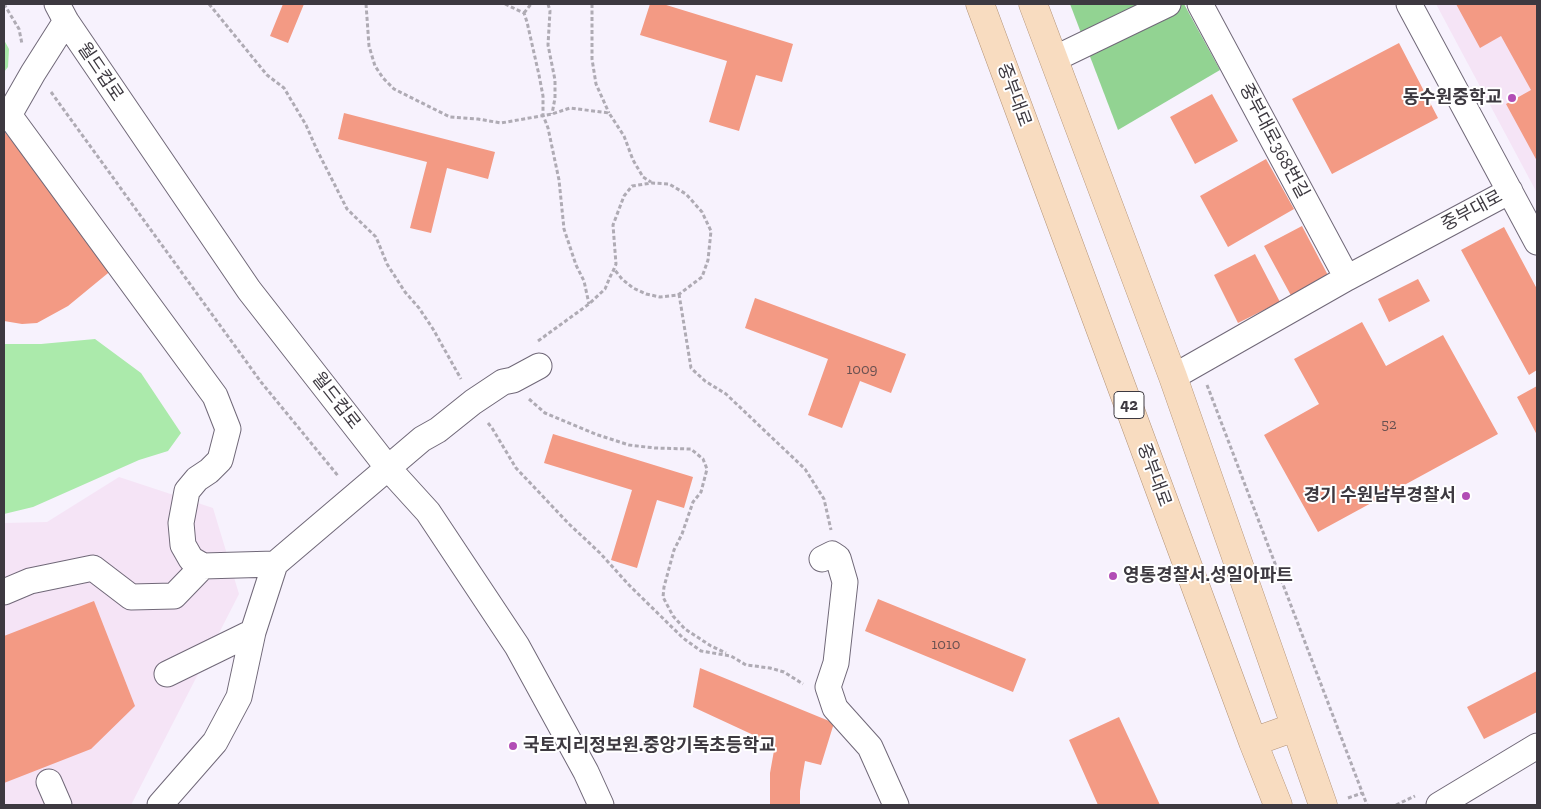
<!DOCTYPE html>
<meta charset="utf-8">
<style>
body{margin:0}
#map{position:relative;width:1541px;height:809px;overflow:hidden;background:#f7f2fd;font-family:"Zilla Slab",serif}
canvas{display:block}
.frame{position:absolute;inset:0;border:5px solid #3d3940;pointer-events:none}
</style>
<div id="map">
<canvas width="1541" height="809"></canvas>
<div class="frame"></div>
</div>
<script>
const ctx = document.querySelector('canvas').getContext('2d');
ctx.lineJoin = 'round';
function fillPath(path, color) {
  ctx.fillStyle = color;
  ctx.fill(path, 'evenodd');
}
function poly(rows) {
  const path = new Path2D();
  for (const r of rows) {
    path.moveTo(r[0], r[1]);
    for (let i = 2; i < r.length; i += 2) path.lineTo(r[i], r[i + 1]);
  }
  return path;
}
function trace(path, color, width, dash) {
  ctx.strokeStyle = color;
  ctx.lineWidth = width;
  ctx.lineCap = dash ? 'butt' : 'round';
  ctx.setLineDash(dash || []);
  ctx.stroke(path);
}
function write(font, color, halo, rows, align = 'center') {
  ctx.font = font + ' "Zilla Slab","Noto Sans KR",serif';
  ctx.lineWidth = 4;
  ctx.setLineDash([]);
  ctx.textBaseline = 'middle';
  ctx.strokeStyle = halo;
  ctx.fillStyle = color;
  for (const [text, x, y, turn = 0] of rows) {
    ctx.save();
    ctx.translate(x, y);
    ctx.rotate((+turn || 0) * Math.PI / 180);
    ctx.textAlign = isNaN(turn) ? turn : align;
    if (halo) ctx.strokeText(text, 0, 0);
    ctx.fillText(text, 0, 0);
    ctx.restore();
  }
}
fillPath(poly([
 [1436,4,1537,4,1537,193],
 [119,477,213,508,239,594,131,805,4,805,4,523,47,522]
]), '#f5e4f6');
fillPath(poly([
 [4,40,9,49,8,67,4,72],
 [95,339,141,373,181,433,168,451,139,460,33,507,4,514,4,344,41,344]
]), '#abeaab');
fillPath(poly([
 [1070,4,1184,4,1220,70,1118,130]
]), '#92d392');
fillPath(poly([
 [283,4,304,4,288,43,270,36],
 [650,4,663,4,793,44,782,82,756,75,739,131,709,122,727,61,640,35],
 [1456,4,1537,4,1537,161,1506,104,1531,90,1501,36,1480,48],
 [1399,43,1438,118,1332,174,1292,99],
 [1212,94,1238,141,1195,164,1170,117],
 [344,113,495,152,488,179,447,168,431,233,410,228,427,162,338,139],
 [4,131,113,269,68,306,37,323,22,324,4,321],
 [1266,159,1294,209,1228,247,1200,196],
 [1302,226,1331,281,1294,301,1264,246],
 [1504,227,1537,289,1537,370,1529,375,1461,250],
 [1255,254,1280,302,1238,323,1214,275],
 [1418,279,1430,301,1389,322,1378,299],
 [755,298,906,354,891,393,860,381,842,428,808,415,828,359,745,328],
 [1362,322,1386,366,1443,335,1498,434,1318,532,1264,435,1319,404,1294,359],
 [1537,386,1537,435,1517,397],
 [553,434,693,477,684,508,657,500,637,568,611,560,632,490,544,463],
 [878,599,1026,659,1013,692,865,631],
 [94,601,135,706,91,749,4,783,4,636],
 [700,668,834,723,821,765,805,761,800,791,800,805,770,805,770,773,775,745,693,707],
 [1537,671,1537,712,1484,739,1467,707],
 [1119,717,1160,805,1098,805,1069,740]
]), '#f39a84');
const minor = poly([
 [57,4,66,21,249,290,388,468,428,512,517,646,586,772,601,805],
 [1200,4,1347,278],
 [1409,4,1537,242],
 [66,21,33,73,9,115,215,396,228,429,220,460,209,471,197,479,187,491,181,523,183,545,191,559,203,566],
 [1054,59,1168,4],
 [1173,377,1347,278,1510,191],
 [822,559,832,554,838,558,845,582,836,663,828,687,835,708,870,747,896,805],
 [4,592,30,581,93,568,131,597,174,596,203,566,275,564],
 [167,674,253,632],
 [49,782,59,805],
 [160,805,215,742,239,697,253,632,275,564,422,439,438,430,473,402,503,382,513,380,539,366],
 [1439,805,1537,746]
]);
const major = poly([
 [980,4,1253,742,1278,805],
 [1033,4,1173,377,1323,805],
 [1253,742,1295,727]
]);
trace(minor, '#706878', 27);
trace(major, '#b49478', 29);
trace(poly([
 [4,4,19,29,22,44],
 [209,4,267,75,284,88,306,125,317,150,347,209,376,237,387,264,405,292,419,308,433,329,461,379],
 [366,4,369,46,375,66,383,78,394,89,450,117,478,119,501,123,552,114,570,108,609,113,624,136,633,160,643,177,651,182],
 [505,4,524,13,527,22,539,75,543,96,543,115,548,128,559,180,564,229,576,265,584,281,589,304],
 [548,4,550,11,548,45,555,80,555,98,552,114],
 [592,4,592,59,596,84,609,113],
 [524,13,531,4],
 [51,92,261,382,339,477],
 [679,294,691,368,705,381,726,394,805,469,824,499,831,530],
 [538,341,589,304,605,289,610,277,614,269,616,264,613,225,624,196,632,186,652,183,669,184,686,194,702,212,711,231,708,260,702,277,678,295,660,297,646,294,633,288,622,279,614,269],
 [1207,385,1367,805],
 [529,399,545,413,598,435,629,445,655,448,691,449,703,459,707,469,701,492,693,502,682,534,674,550,664,587,663,597,673,616,685,629,711,646,726,653],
 [488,423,492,428,516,468,569,524,600,553,629,585,683,638,701,651,731,656,746,665,770,668,784,672,803,684],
 [1348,798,1362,793],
 [1396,805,1415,796]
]), '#afabb4', 3, [4, 2.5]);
trace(minor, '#fff', 25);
trace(major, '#f8dcc0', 28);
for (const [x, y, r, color] of [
 [1512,98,5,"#b24eb5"],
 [1466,496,5,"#b24eb5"],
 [1113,576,5,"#b24eb5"],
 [513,746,5,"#b24eb5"]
]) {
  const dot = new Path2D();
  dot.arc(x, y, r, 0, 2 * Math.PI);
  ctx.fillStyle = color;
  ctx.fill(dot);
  trace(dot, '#fff', 2);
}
write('15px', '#6a5151', null, [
 ["1009",862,370],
 ["52",1389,425],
 ["1010",946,645]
]);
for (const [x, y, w] of [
 [1129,405,30]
]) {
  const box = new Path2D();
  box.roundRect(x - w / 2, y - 13.5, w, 27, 4);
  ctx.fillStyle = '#fff';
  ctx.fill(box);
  trace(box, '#3d3940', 1);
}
write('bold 16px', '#3d3940', null, [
 ["42",1129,405]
]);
write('18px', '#3d3940', '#fff', [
 ["월드컵로",100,72,56],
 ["중부대로",1014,95,70],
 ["중부대로368번길",1274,141,62],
 ["중부대로",1472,211,-28],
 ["월드컵로",336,401,52],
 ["중부대로",1154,475,70]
]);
write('bold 18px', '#3d3940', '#fff', [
 ["동수원중학교",1502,98],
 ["경기 수원남부경찰서",1456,496],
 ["영통경찰서.성일아파트",1123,576,"left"],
 ["국토지리정보원.중앙기독초등학교",523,746,"left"]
], 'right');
</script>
